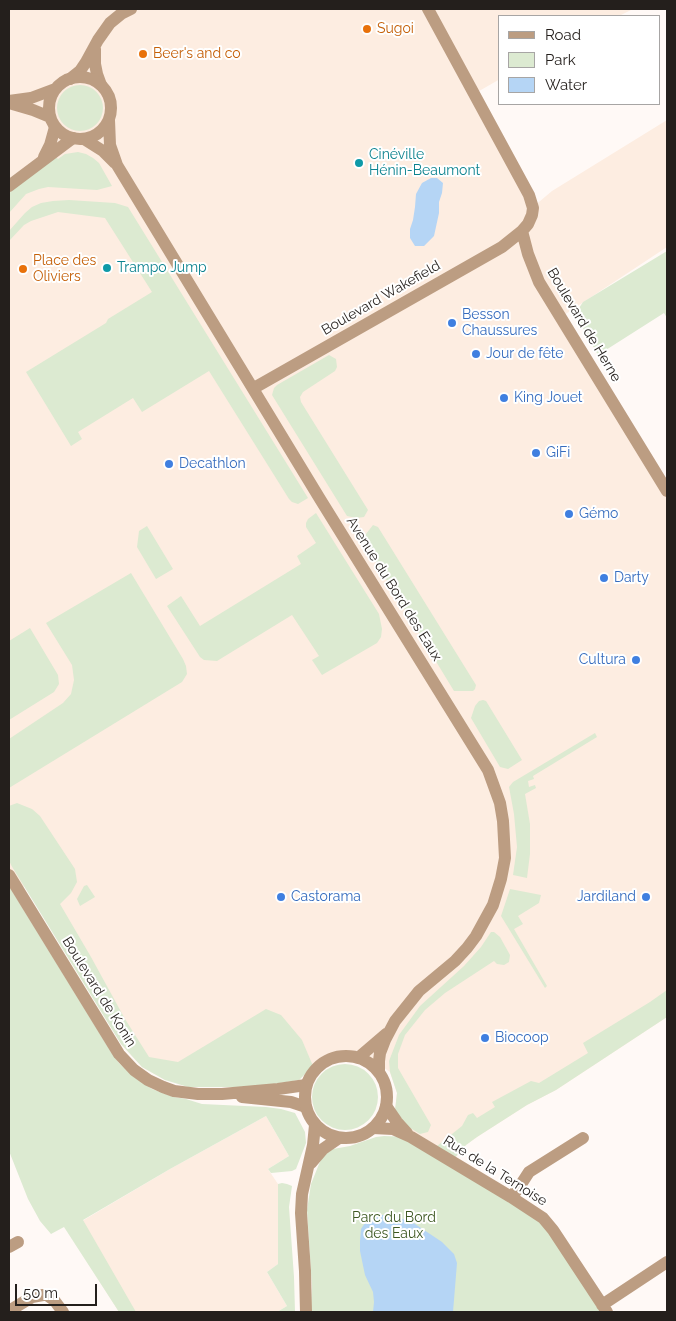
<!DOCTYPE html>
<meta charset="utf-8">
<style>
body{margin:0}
#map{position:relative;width:676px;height:1321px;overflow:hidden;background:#fff9f6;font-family:Raleway,sans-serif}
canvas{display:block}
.frame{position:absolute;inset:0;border:10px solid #241f1c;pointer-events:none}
.legend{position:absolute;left:498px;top:15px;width:162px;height:90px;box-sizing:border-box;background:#fff;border:1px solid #a7a5a4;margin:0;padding:6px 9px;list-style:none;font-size:15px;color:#241f1c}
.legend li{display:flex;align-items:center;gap:10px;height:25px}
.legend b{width:25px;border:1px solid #a7a5a4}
.scale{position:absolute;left:15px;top:1284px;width:82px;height:22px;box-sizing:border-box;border:2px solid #241f1c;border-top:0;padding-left:6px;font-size:15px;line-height:18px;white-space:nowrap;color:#241f1c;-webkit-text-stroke:4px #fff;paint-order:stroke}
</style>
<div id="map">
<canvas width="676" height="1321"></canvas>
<div class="frame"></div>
<ul class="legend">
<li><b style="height:6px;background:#bc9d82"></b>Road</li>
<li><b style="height:14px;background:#dcead1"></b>Park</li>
<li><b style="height:14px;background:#b5d5f5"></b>Water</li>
</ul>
<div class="scale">50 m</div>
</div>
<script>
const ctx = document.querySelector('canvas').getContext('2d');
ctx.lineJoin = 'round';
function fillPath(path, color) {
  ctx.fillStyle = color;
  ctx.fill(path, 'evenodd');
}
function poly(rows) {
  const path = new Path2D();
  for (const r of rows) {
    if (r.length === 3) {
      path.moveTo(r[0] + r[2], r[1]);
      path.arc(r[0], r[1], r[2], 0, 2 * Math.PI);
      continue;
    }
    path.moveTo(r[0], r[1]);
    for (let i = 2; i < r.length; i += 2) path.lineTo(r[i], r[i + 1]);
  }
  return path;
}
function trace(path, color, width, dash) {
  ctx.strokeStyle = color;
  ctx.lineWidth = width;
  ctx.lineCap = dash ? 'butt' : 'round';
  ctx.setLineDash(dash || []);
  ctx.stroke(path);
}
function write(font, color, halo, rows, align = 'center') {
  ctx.font = font + ' Raleway,sans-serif';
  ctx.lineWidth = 4;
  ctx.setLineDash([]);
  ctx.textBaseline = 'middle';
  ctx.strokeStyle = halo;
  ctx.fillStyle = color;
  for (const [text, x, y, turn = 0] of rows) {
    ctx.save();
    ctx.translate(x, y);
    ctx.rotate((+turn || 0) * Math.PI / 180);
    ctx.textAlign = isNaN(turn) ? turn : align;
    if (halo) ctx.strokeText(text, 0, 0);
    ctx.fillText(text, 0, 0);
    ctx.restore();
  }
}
fillPath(poly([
 [9,9,633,9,619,16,500,16,500,79,474,94,533,207,552,191,667,120,667,247,561,317,667,499,667,1017,556,1090,527,1105,477,1137,466,1145,452,1162,411,1137,395,1110,397,1093,390,1072,361,1052,335,1054,313,1066,299,1080,165,1080,142,1067,121,1044,25,886,9,894],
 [266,1116,289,1156,268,1169,278,1184,278,1264,267,1272,287,1306,277,1312,119,1312,67,1230,170,1169]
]), '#fdede1');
fillPath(poly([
 [80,108,23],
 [78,152,86,154,93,158,99,163,112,186,97,190,48,187,39,189,26,194,9,213,9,193,17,185,55,156,58,159,65,154],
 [69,200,115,203,128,207,308,498,298,504,292,502,289,499,209,371,142,412,133,398,78,432,82,439,71,446,26,372,106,323,108,319,152,292,105,218,58,212,31,221,24,225,9,241,9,231,25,213,32,207,41,203,53,201],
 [667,251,667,318,664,313,598,355,575,314,583,302],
 [329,355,336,359,337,367,335,371,303,392,300,397,301,402,368,510,364,517,356,518,347,516,272,395,274,388,277,385],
 [316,513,379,614,382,629,381,637,377,643,322,675,312,660,319,656,292,615,217,661,204,660,200,657,167,606,181,596,200,626,301,564,297,556,316,543,306,527,306,523,308,519],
 [373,525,378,527,476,685,475,689,473,691,454,691,364,543,366,534],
 [147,526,173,569,156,579,137,547,139,531],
 [131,573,183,659,186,666,187,674,182,682,9,788,9,739,63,703,71,694,74,680,72,665,46,623],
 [30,628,58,675,59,684,54,692,9,720,9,641],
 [483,700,486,701,522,760,508,769,500,767,471,718,475,706,479,701],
 [595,733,597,737,533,776,534,779,528,781,529,787,535,785,536,788,525,794,530,824,530,854,527,878,513,875,517,847,514,814,509,787,513,782],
 [17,803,32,809,40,816,75,869,77,882,71,893,60,904,91,957,125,1019,149,1057,178,1062,266,1009,281,1015,302,1040,313,1066,299,1080,254,1087,188,1087,165,1080,142,1067,121,1044,11,865,9,860,9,806],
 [87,885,95,897,80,906,77,899,84,886],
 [9,886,111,1052,119,1063,134,1077,152,1089,174,1097,186,1099,202,1104,266,1107,281,1109,295,1113,305,1132,306,1143,296,1169,292,1171,271,1173,268,1169,289,1156,266,1116,170,1169,83,1220,136,1312,119,1312,64,1227,51,1234,40,1221,28,1199,9,1151],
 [510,889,541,895,539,903,518,916,523,924,514,929,547,986,545,988,501,916],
 [491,932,494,932,500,937,510,955,509,962,504,965,497,964,494,961,445,993,425,1010,405,1035,398,1054,398,1068,431,1125,428,1132,420,1134,407,1126,395,1110,397,1093,390,1072,389,1061,399,1035,420,1006,464,966,481,947],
 [667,990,667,1017,556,1090,527,1105,477,1137,466,1145,452,1161,533,1210,607,1312,311,1312,312,1287,307,1210,311,1184,319,1164,323,1156,333,1149,350,1146,376,1137,384,1136,411,1137,432,1150,462,1126,468,1115,473,1113,477,1118,495,1107,492,1102,531,1081,539,1083,588,1053,583,1043,650,1002],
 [345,1097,33],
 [282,1183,287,1184,292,1186,289,1207,294,1277,295,1312,277,1312,287,1306,267,1272,278,1264,278,1184]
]), '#dcead1');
fillPath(poly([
 [431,178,437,178,443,183,442,193,439,202,439,213,434,236,424,246,415,246,410,238,410,229,413,220,415,207,416,194,422,183],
 [374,1215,391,1215,412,1222,442,1242,454,1254,457,1263,453,1312,373,1312,374,1302,373,1292,365,1275,360,1251,360,1241,361,1229,365,1223]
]), '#b5d5f5');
trace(poly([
 [95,49,95,64,97,74,101,85],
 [70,79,80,71,86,62,98,40,110,23,121,14,131,9],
 [44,157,50,145,55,127],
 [9,186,73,138],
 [522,231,528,254,539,282,667,491],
 [254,388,502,247,522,231,528,224,532,215,533,208,529,195,428,9],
 [9,875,119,1054,134,1070,148,1080,163,1087,174,1091,198,1094,222,1094,278,1089,306,1085],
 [242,1097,291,1102,306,1107],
 [386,1106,397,1122,407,1133],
 [373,1128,393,1129,411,1137,511,1197,543,1218,553,1230,607,1312],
 [511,1197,518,1189,529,1172,583,1138],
 [9,1247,18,1242],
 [602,1305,667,1262],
 [9,1311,32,1297,43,1295,47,1295,54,1300,63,1312]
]), '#bc9d82', 12);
trace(poly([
 [80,108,31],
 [9,101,31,98,55,89],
 [9,103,33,110,50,117],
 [109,120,110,145,117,165,320,499,488,770,500,803,503,821,505,858,501,879,493,905,476,936,467,948,455,961,419,991,395,1021,385,1040,380,1053,379,1061,379,1073],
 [84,139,103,151,115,163],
 [346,1097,41],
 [358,1058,386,1034],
 [311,1163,323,1149,339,1138],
 [306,1312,305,1271,301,1213,302,1194,313,1145,315,1125]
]), '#bc9d82', 12);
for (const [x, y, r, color] of [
 [367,29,5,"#e8710a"],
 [143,54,5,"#e8710a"],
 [359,163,5,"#0f9aa8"],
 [107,268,5,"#0f9aa8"],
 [23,269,5,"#e8710a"],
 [452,323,5,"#3f7fe0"],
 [476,354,5,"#3f7fe0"],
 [504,398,5,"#3f7fe0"],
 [536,453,5,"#3f7fe0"],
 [169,464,5,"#3f7fe0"],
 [569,514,5,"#3f7fe0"],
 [604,578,5,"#3f7fe0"],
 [636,660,5,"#3f7fe0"],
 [281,897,5,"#3f7fe0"],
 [646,897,5,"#3f7fe0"],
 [485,1038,5,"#3f7fe0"]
]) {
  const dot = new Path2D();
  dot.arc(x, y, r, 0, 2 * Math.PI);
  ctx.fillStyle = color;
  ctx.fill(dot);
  trace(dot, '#fff', 2);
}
write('14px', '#c56008', '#fff', [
 ["Sugoi",377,29],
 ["Beer's and co",153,54],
 ["Place des",33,261],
 ["Oliviers",33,277]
], 'left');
write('14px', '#0d838f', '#fff', [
 ["Cinéville",369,155],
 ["Hénin-Beaumont",369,171],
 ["Trampo Jump",117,268]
], 'left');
write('14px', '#241f1c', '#fff', [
 ["Boulevard Wakefield",381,298,-30],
 ["Boulevard de Herne",584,325,59],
 ["Avenue du Bord des Eaux",394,589,58],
 ["Boulevard de Konin",99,992,58],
 ["Rue de la Ternoise",495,1171,32]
]);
write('14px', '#366cbe', '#fff', [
 ["Besson",462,315],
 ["Chaussures",462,331],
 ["Jour de fête",486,354],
 ["King Jouet",514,398],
 ["GiFi",546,453],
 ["Decathlon",179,464],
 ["Gémo",579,514],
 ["Darty",614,578],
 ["Cultura",626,660,"right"],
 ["Castorama",291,897],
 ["Jardiland",636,897,"right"],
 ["Biocoop",495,1038]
], 'left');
write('14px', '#3d5822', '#fff', [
 ["Parc du Bord",394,1218],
 ["des Eaux",394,1234]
]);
</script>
